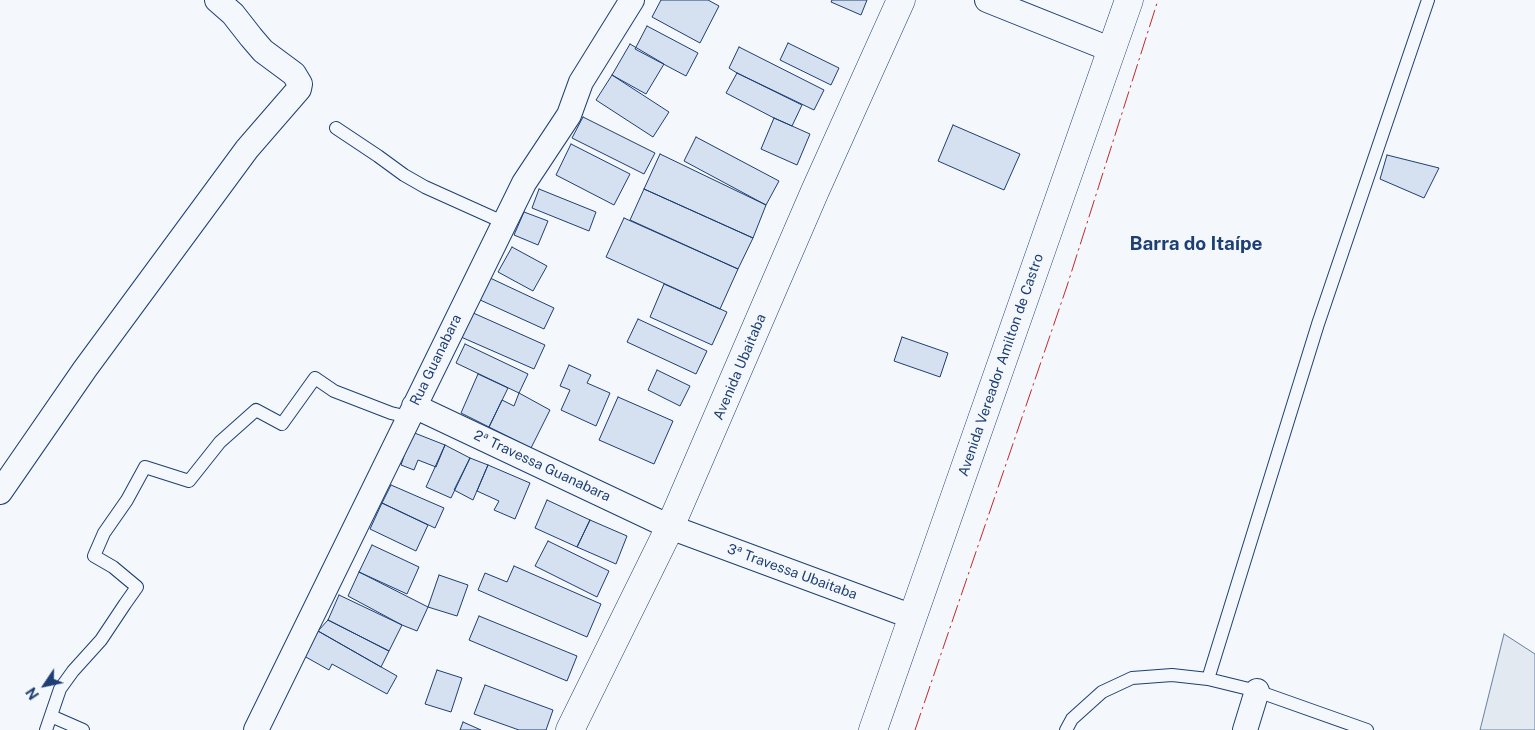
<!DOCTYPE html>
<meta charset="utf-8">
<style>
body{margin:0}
#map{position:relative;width:1535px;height:730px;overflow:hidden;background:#f4f7fb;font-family:"Public Sans",sans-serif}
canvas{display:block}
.north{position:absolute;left:20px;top:660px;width:50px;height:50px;-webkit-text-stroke:4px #f4f7fb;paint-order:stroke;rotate:236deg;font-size:14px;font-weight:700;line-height:20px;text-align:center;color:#1d3f73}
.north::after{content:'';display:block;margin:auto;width:18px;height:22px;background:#1d3f73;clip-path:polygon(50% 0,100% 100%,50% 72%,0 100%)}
</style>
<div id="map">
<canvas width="1535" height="730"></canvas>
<div class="north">N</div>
</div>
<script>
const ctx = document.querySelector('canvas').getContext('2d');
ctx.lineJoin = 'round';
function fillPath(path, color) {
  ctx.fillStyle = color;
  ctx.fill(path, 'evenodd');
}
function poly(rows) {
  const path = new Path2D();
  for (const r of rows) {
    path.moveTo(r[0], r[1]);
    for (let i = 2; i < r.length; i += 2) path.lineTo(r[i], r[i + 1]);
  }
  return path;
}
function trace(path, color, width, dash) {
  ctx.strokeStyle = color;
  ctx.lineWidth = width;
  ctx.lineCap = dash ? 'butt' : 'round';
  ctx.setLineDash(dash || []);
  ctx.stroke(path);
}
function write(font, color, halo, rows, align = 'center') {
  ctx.font = font + ' "Public Sans",sans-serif';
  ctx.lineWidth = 4;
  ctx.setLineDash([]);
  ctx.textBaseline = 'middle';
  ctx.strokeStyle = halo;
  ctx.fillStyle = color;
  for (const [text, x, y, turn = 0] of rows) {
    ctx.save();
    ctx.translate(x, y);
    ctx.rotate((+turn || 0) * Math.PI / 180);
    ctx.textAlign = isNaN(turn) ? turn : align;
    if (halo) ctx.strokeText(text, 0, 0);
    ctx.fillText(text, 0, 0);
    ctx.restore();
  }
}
const green = poly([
 [1504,634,1535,654,1535,730,1480,730,1504,634]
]);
fillPath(green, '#e3e9f0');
trace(green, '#687fa3', 1);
const building = poly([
 [661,0,708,0,719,6,700,43,652,17,661,0],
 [832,0,867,0,861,15,831,2,832,0],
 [647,26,698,53,686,76,635,49,647,26],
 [788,43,839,68,831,85,780,60,788,43],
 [630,44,664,64,646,94,612,75,630,44],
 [739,47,824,90,814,110,737,73,729,68,739,47],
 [737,73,802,105,792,126,774,118,726,93,737,73],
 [612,75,669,112,653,137,596,100,612,75],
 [583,117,655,153,644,174,572,138,583,117],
 [774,118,810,134,797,165,761,149,774,118],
 [953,125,1020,154,1004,190,938,161,953,125],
 [696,137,779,181,766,205,684,161,696,137],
 [571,144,630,174,614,205,556,175,571,144],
 [660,154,766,205,753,238,644,189,660,154],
 [1387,155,1439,168,1424,198,1380,179,1387,155],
 [539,189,596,212,589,231,532,208,539,189],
 [644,189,753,238,738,269,630,220,644,189],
 [524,212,548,221,538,245,514,235,524,212],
 [624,218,738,269,720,309,606,257,624,218],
 [512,247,547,266,533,291,498,272,512,247],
 [488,277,554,308,544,329,478,299,488,277],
 [664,284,727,312,712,345,650,317,664,284],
 [471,312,545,345,534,369,461,337,471,312],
 [638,319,707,351,696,374,627,342,638,319],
 [902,337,948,353,940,377,894,361,902,337],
 [465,344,528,374,519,393,456,363,465,344],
 [569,365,591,375,587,383,610,393,596,426,561,410,570,390,560,386,569,365],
 [657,370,690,386,680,406,648,390,657,370],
 [478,374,508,388,489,427,461,413,478,374],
 [519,393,550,410,531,448,489,427,502,400,514,406,519,393],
 [618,397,673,421,654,464,599,440,618,397],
 [412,432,445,445,436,467,418,460,414,470,401,465,412,432],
 [445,445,470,458,451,498,426,487,445,445],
 [470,458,488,465,473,500,454,490,470,458],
 [488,465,530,483,515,519,494,510,499,501,477,491,488,465],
 [391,485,444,508,435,528,382,503,391,485],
 [547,500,590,520,577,547,535,528,547,500],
 [382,503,428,525,416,551,370,529,382,503],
 [590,520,627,536,616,564,577,547,590,520],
 [548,541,609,571,597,597,535,566,548,541],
 [372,545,419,567,407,594,359,572,372,545],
 [514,566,601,604,587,637,478,590,485,573,507,582,514,566],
 [359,572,428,607,417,631,402,625,348,596,359,572],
 [439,575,468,585,457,616,428,607,439,575],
 [339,595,402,625,389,651,328,620,339,595],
 [479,616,577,656,567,681,469,640,479,616],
 [328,620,389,651,381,667,318,631,328,620],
 [318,631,397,676,387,694,332,664,329,670,304,656,318,631],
 [437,670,462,678,451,712,425,704,437,670],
 [485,685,553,710,546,730,519,730,474,714,485,685],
 [463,722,481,730,460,730,463,722]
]);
fillPath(building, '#d5e0f0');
trace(building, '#1d3f73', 1);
const lane = poly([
 [336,128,378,156,404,175,425,187,505,223],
 [1208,679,1318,324,1428,0],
 [51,716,83,730],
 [46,730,60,689,73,671,101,640,125,604,137,587,113,567,94,556,104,533,127,500,145,467,189,481,220,442,256,410,282,424,315,378,334,391,391,413,408,417],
 [1066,730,1072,719,1102,692,1132,678,1172,675,1208,679,1257,691,1367,730]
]);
const street = poly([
 [987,0,1112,50],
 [414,406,670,527,913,617],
 [0,492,85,369,247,149,299,89,300,84,294,74,263,51,251,37,233,14,217,0],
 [256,730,524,183,569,115,581,82,632,0],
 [1245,730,1257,691]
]);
const primary = poly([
 [570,730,670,527,815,191,901,0],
 [873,730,1129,0]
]);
trace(lane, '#1d3f73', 14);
trace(street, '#1d3f73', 26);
trace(primary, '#1d3f73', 29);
trace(lane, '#f4f7fb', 12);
trace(street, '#f4f7fb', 24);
trace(primary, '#f4f7fb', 28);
trace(poly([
 [915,730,1067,286,1158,0]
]), '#c62828', 1, [18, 4, 2.5, 4]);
write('14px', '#1d3f73', '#f4f7fb', [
 ["Rua Guanabara",436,360,-64],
 ["Avenida Vereador Amilton de Castro",1001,365,-71],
 ["Avenida Ubaitaba",740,367,-67],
 ["2ª Travessa Guanabara",542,466,25],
 ["3ª Travessa Ubaitaba",792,572,20]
]);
write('bold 19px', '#1d3f73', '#f4f7fb', [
 ["Barra do Itaípe",1196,244]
]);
</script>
